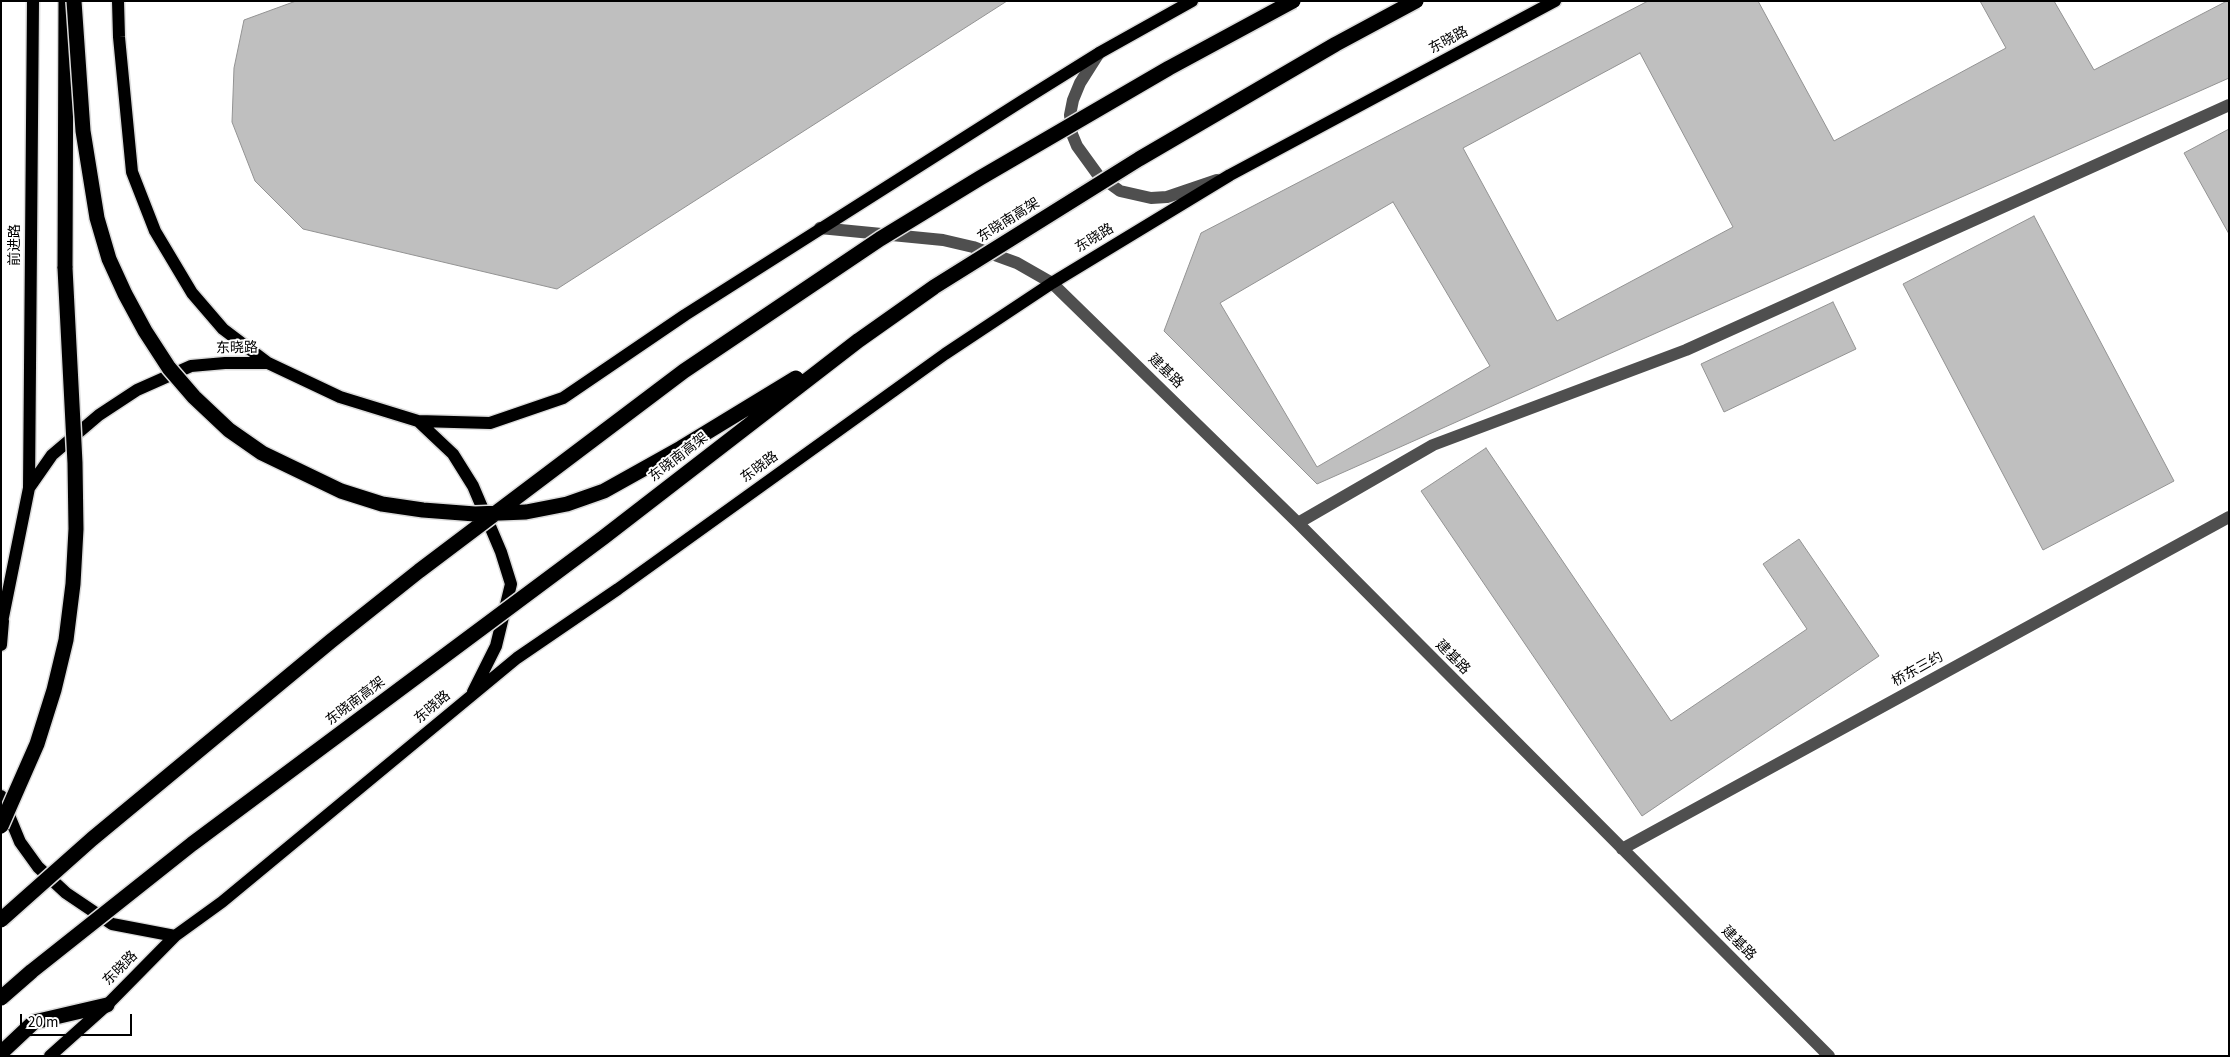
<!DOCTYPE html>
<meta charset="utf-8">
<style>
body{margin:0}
#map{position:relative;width:2230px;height:1057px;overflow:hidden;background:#fff;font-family:"Source Sans 3",sans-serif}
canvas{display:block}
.frame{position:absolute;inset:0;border:2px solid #000;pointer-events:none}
.scale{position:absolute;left:20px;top:1014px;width:112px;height:22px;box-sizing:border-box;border:2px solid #000;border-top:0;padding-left:6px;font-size:15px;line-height:18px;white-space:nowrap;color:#000;-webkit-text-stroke:4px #fff;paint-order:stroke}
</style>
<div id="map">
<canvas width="2230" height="1057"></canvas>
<div class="frame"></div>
<div class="scale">20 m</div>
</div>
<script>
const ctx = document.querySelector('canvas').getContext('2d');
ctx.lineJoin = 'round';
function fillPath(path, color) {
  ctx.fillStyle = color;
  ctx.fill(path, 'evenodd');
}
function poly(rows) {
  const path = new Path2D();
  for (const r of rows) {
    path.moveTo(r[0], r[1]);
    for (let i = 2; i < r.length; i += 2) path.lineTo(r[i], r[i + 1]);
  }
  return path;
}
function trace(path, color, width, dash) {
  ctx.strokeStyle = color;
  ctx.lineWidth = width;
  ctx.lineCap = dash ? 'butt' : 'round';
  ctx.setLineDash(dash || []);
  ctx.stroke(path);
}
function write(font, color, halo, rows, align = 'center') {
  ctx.font = font + ' "Source Sans 3","Noto Sans SC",sans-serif';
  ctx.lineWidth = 4;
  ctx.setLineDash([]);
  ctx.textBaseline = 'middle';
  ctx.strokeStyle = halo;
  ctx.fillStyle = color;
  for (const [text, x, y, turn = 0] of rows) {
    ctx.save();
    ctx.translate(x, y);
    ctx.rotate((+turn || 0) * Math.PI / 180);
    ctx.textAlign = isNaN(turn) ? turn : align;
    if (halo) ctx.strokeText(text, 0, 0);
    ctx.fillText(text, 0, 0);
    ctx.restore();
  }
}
const building = poly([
 [296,1,1007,1,557,289,303,229,255,181,232,122,234,68,244,20,296,1],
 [1648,1,2229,1,2229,78,1317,484,1164,331,1201,233,1648,1],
 [1758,1,1980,1,2006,48,1834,141,1758,1],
 [2054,1,2227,1,2094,70,2054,1],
 [1640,53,1733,227,1557,321,1463,148,1640,53],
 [2229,129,2229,234,2184,153,2229,129],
 [1393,202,1490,366,1317,467,1220,303,1393,202],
 [2034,216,2174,481,2043,550,1903,284,2034,216],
 [1833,302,1856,349,1724,412,1701,364,1833,302],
 [1486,448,1671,721,1807,629,1763,564,1799,539,1879,656,1642,816,1421,491,1486,448]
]);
fillPath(building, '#bfbfbf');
trace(building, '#939393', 1);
const major = poly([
 [118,1,119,37,132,172,155,231,192,293,223,329,268,363],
 [418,421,453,454,473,486,501,552,511,584,496,646,473,692],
 [29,488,33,1],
 [1,627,29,488,52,455,99,415,137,390,191,366,225,363,268,363,340,397,418,421,490,423,563,398,685,315,1022,101,1099,53,1192,1],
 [1,645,3,621],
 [1,796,20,842,38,867,66,893,112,924,175,936],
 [50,1056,107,1005,175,936,222,902,517,658,618,589,945,354,1052,283,1230,175,1555,1]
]);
const highway = poly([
 [65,268,66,1],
 [1,1053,34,1022,107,1005]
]);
trace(major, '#dbdbdb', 15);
trace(highway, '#dbdbdb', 18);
trace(poly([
 [1099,53,1080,83,1073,100,1070,115,1072,134,1077,146,1098,175,1120,191,1151,198,1167,197,1217,180],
 [820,228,943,240,973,247,1017,263,1052,283,1298,523,1829,1056],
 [1298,523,1433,445,1686,350,2229,105],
 [1622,849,2229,517]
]), '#4f4f4f', 12);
trace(major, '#000', 12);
trace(highway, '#000', 15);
const highwayBridge = poly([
 [74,1,83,131,97,218,109,259,125,294,145,331,169,368,194,397,229,430,262,453,341,491,382,504,423,510,475,514,526,512,567,504,604,491,681,448,796,378],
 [1,826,37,744,54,690,66,640,73,584,76,529,75,463,65,268],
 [1,920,92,839,331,641,419,571,684,371,880,239,980,178,1169,68,1293,1],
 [1,998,32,971,192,844,604,537,859,340,934,287,1139,159,1336,44,1416,1]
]);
trace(highwayBridge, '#dbdbdb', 18, []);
trace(highwayBridge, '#000', 15);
write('14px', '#000', '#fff', [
 ["东晓路",1449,41,-28],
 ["东晓南高架",1009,221,-32],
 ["东晓路",1095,239,-31],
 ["前进路",16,245,-90],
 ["东晓路",237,349,-1],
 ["建基路",1165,372,44],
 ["东晓南高架",679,458,-38],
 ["东晓路",760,468,-36],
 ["建基路",1452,658,45],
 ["桥东三约",1918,670,-29],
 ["东晓南高架",356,702,-37],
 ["东晓路",433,708,-40],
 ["建基路",1738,944,45],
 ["东晓路",121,969,-45]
]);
</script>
